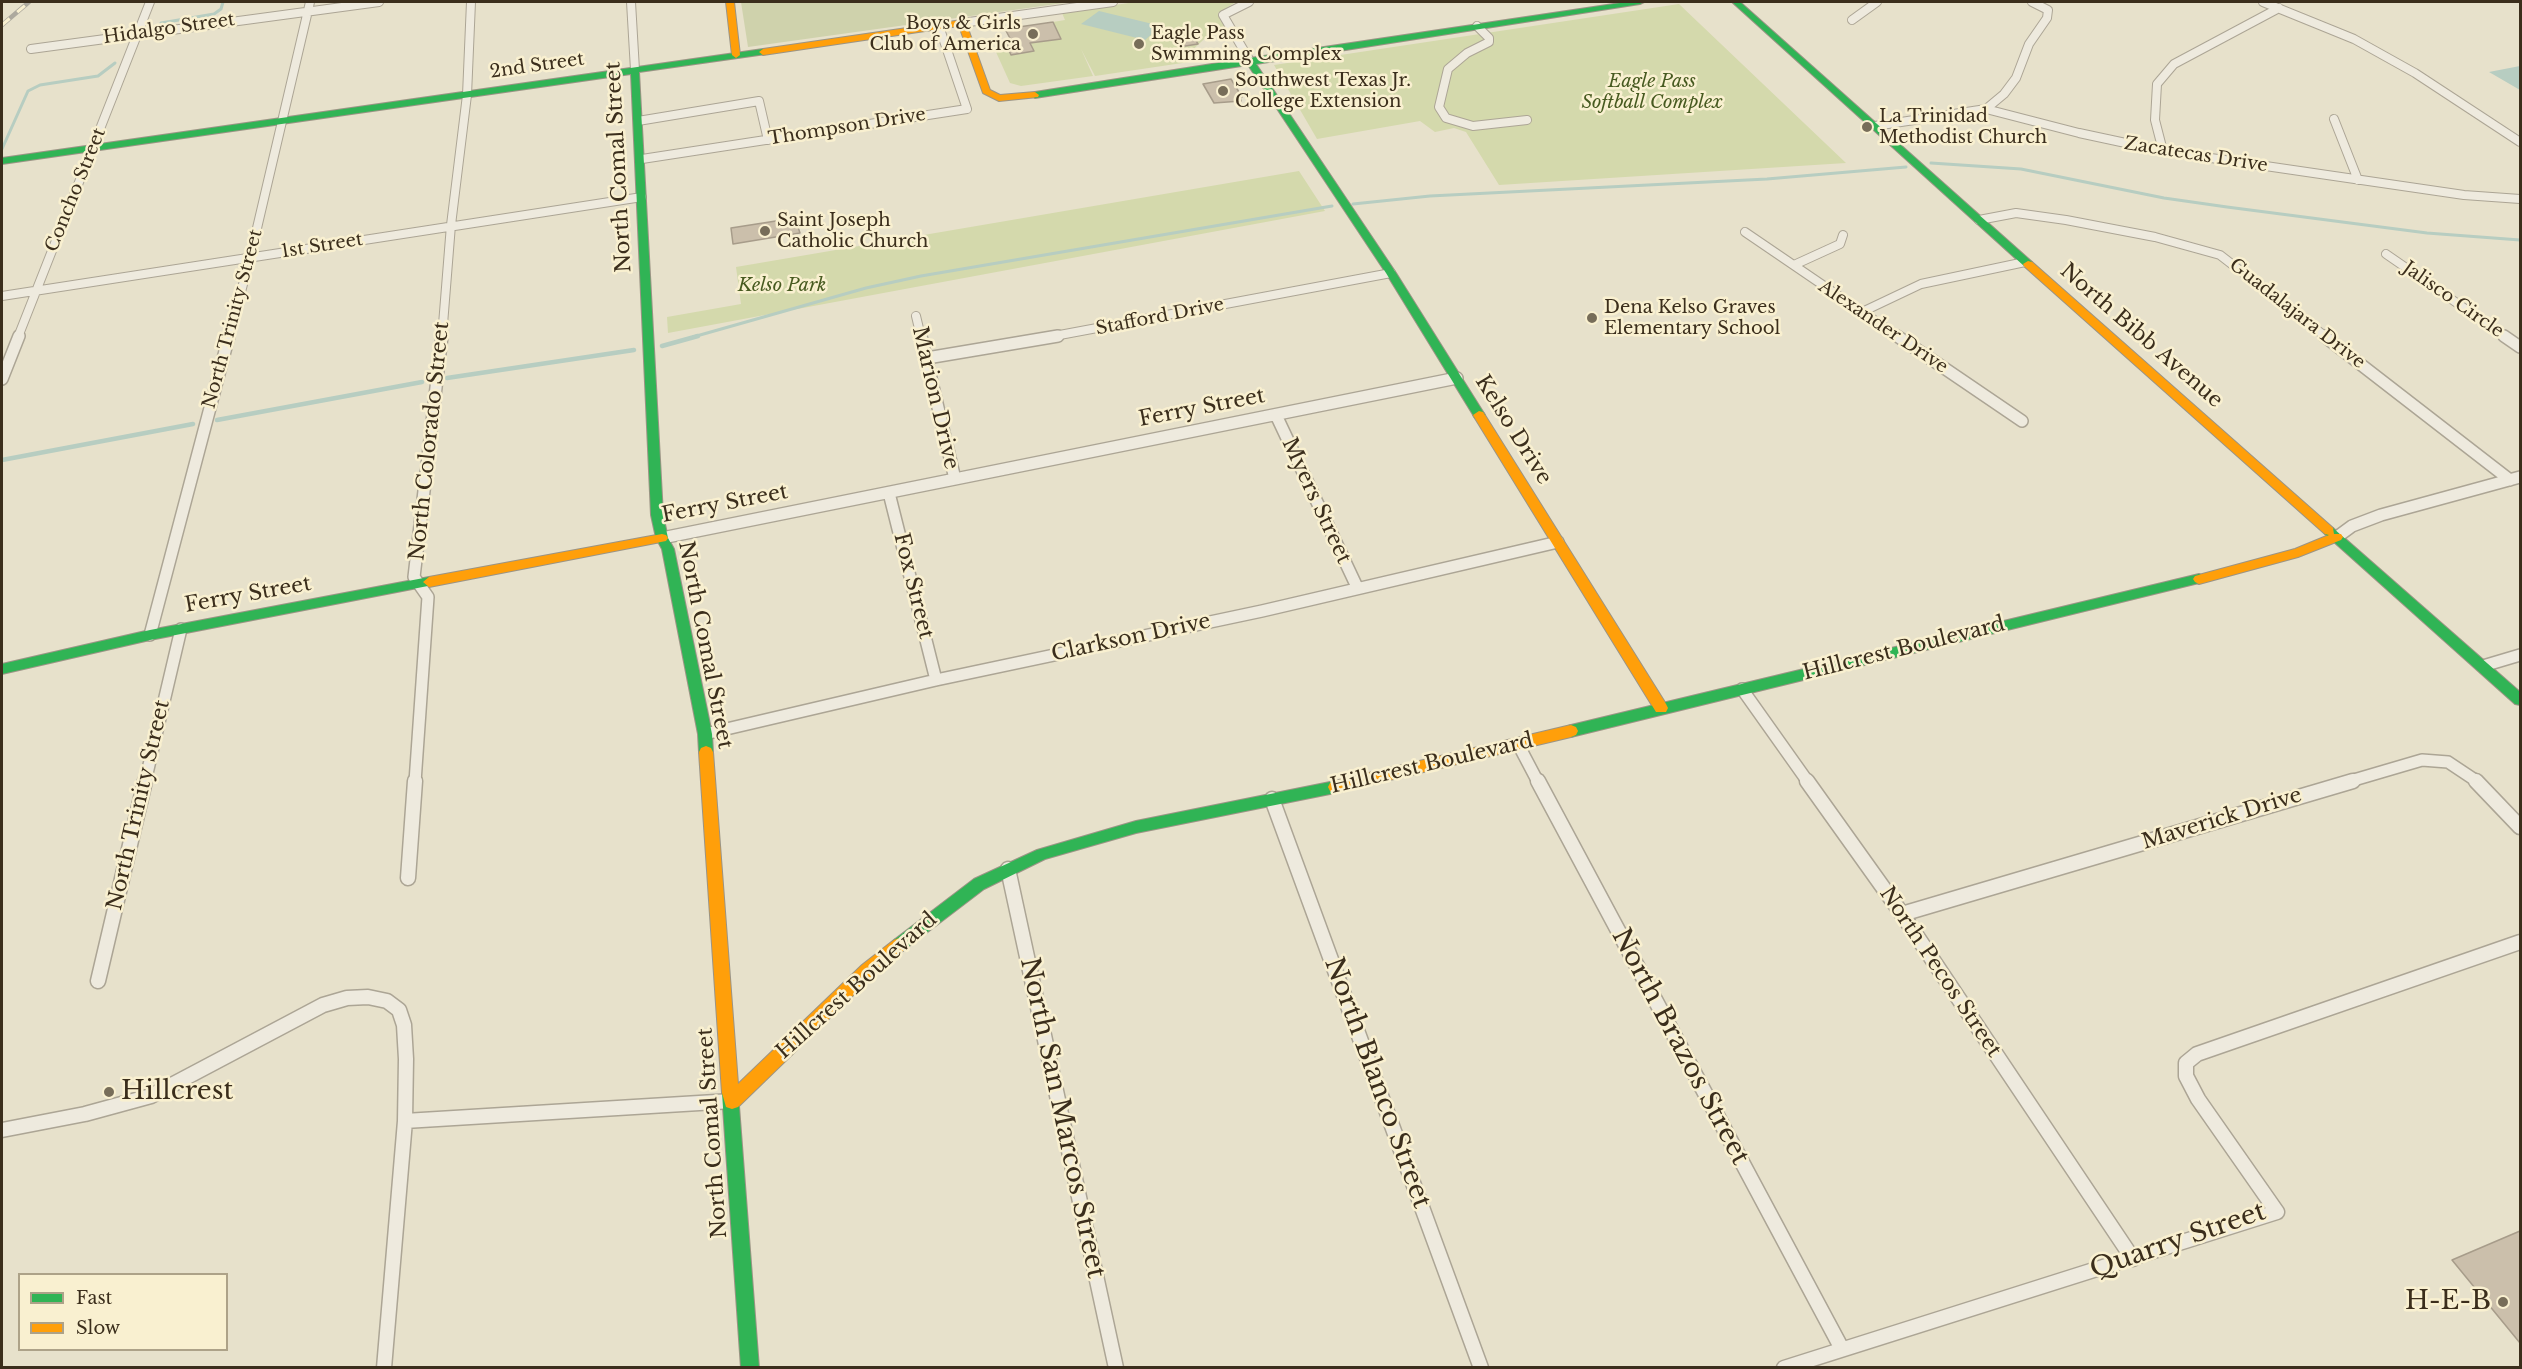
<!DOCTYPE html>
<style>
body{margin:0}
#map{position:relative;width:2522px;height:1369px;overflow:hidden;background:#e7e1cb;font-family:"Libre Baskerville",serif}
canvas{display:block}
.frame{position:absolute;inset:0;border:3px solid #3b2e1c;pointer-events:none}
.legend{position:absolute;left:18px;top:1273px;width:210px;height:78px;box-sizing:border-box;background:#f9f0d0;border:2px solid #ada288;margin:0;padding:8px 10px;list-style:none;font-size:18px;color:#3b2e1c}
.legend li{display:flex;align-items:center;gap:12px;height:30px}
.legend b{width:30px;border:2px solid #ada288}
</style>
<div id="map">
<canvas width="2522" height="1369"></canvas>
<div class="frame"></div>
<ul class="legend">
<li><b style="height:8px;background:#30b455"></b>Fast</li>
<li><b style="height:8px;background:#ff9f0a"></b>Slow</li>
</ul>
</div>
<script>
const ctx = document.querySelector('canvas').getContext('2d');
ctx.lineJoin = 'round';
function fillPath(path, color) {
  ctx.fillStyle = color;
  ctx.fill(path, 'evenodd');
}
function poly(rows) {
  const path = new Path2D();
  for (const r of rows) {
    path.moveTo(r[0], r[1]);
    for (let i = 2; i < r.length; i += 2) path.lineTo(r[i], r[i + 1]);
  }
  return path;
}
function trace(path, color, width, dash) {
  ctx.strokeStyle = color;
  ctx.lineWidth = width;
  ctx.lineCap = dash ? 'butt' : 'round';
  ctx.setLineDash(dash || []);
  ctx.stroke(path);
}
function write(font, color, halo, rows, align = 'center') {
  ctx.font = font + ' "Libre Baskerville",serif';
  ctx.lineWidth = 5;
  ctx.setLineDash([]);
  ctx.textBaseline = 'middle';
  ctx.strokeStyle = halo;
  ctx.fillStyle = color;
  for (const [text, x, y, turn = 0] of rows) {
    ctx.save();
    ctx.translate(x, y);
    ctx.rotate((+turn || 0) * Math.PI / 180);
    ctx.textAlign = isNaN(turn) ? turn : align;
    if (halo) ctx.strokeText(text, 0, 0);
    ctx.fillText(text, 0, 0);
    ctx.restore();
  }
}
fillPath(poly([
 [1135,2,1236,2,1218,13,1229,31,1214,30,1187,55,1189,62,1095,76,1081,49,1093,76,1021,86,1010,83,996,52,1033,50,1031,43,1061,39,1053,22,1065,20,1062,13],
 [1679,4,1846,163,1499,185,1466,132,1454,128,1435,132,1420,121,1317,139,1274,65],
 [1299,171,1325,211,668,333,667,317,741,304,736,267]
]), '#d4d9ac');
fillPath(poly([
 [741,2,1071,2,748,47]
]), '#cfd2ac');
fillPath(poly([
 [1099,11,1161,26,1145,40,1081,24],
 [2520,66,2520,90,2489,72]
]), '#b7cdc1');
trace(poly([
 [161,23,214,14,221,9,223,2],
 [2,149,28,91,40,85,98,76,115,63],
 [1931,163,2021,169,2164,198,2227,207,2427,233,2520,240],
 [1353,204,1430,196,1767,179,1906,167],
 [693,337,866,288,921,276,1332,206]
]), '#b7cdc1', 3);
trace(poly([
 [662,346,698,336],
 [447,378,634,350],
 [217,420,422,382],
 [2,460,193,424]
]), '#b7cdc1', 4.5);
const building = poly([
 [1053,22,1061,39,1030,43,1034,51,1011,55,1006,44,1012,42,1005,29,1053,22],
 [1188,27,1198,44,1179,47,1174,30,1188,27],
 [1231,79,1242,97,1240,98,1241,101,1214,103,1203,84,1231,79],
 [795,218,800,233,733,244,731,228,795,218],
 [2520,1231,2520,1343,2452,1260,2520,1231]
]);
fillPath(building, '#cbbfab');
trace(building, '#a79c8a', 1.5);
const streetFar2 = poly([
 [631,2,635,70],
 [1249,2,1223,15,1250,61],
 [2263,2,2354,39,2415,73,2520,142],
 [1852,20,1877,2],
 [962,23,1113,2],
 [1477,26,1489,38,1489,42,1467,53,1448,69,1439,107,1446,118,1473,126,1527,120],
 [31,49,379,2],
 [1986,109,2004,94,2016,78,2029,44,2047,18,2048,10,2032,2],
 [2334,119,2358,180],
 [638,121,759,101,768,140],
 [1875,126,1986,109,2079,133,2163,151,2464,195,2520,199],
 [2163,151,2155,120,2157,84,2174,64,2279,8],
 [642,159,967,109,939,26],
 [1979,220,2016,213,2066,220,2155,237,2220,255,2326,337],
 [1745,232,1899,337],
 [2386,254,2506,337],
 [1794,265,1840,244,1843,235],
 [2,296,642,197],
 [1862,312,1921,284,2025,262],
 [916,316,921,337],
 [18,337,150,2],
 [229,337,250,258,310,2],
 [442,337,451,225,467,95,471,2],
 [1049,337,1391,273]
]);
const streetFar1 = poly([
 [921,336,955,479],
 [1897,336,2022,421],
 [2324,336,2510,480],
 [2504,336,2520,347],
 [927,358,1058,336],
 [2,379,19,336],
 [1276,415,1357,587],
 [889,493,936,680],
 [2337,537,2352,526,2381,515,2520,477],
 [662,538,1457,378],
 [150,635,229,336],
 [2483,666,2520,655],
 [1742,689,1808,782],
 [705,734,936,680,1262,611,1558,542],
 [1518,744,1538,782],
 [145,782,181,629],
 [415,782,428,597,414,577,442,336],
 [2347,782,2422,760,2448,762,2478,782]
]);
const street = poly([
 [1538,781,1842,1349],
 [1807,781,1902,914,2133,1259],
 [2476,781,2520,827],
 [1272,799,1481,1368],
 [1008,869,1116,1368],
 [408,878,415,781],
 [1902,914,2353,781],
 [98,981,145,781],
 [405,1121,732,1101],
 [2,1130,85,1114,151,1096,323,1005,347,998,368,997,387,1001,399,1010,404,1025,406,1059,405,1121,384,1368],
 [1784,1368,2277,1212,2198,1099,2186,1076,2186,1063,2197,1054,2520,942]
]);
const fast = poly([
 [1627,2,1644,2,1640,4,1256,64,1396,273,1485,415,1479,419,1475,418,1386,273,1248,65,1035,98,1031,95,1035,92,1250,58,1627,2],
 [1732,2,1740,2,2032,262,2032,266,2024,266,1732,2],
 [763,49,766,50,766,54,639,72,663,515,668,538,674,549,712,734,713,752,711,756,706,758,701,756,699,752,698,734,662,549,656,538,651,515,631,74,2,164,2,158,763,49],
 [2329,527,2333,528,2520,692,2520,705,2515,704,2325,534,2323,531,2329,527],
 [2199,574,2203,576,2205,579,2203,582,1571,737,1566,735,1564,731,1566,727,1571,725,2199,574],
 [429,577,435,582,433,585,150,640,2,674,2,664,150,630,429,577],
 [1335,781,1340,783,1342,787,1340,791,1335,793,1136,833,1045,859,984,889,904,950,899,952,894,950,891,945,894,940,974,879,1037,850,1136,821,1335,781],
 [730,1085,736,1087,738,1093,759,1368,741,1368,722,1093,724,1087,730,1085]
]);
const slow = poly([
 [726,2,734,2,740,55,736,58,732,55,726,2],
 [962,20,966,23,990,90,1000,95,1035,92,1039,95,1038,97,999,101,983,93,959,26,763,55,759,52,763,49,962,20],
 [2028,261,2032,262,2333,528,2334,534,2341,534,2343,537,2341,540,2298,557,2199,584,2195,582,2193,579,2195,576,2295,549,2329,535,2325,534,2024,266,2023,264,2028,261],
 [1479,411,1483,412,1666,704,1668,708,1666,712,1656,712,1473,415,1479,411],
 [662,534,666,535,668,538,666,541,429,587,423,582,429,577,662,534],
 [1571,725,1576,727,1578,731,1576,735,1571,737,1335,793,1330,791,1328,787,1330,783,1335,781,1571,725],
 [706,746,711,748,713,752,738,1084,862,965,894,940,899,938,904,940,907,945,904,950,874,975,738,1107,732,1109,726,1107,722,1093,699,752,701,748,706,746]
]);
trace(streetFar2, '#aca595', 10);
trace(streetFar1, '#aca595', 14);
trace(street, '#aca595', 17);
trace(fast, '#9b9485', 2);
trace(slow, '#9b9485', 2);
trace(streetFar2, '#eeeade', 8);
trace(streetFar1, '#eeeade', 11);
trace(street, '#eeeade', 14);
fillPath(fast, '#30b455');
fillPath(slow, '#ff9f0a');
const rail = poly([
 [2,25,29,2]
]);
trace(rail, '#ada99e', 4.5);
trace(rail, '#f9f0d0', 3, [10]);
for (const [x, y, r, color] of [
 [1033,34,6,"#776d59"],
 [1139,44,6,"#776d59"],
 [1223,91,6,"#776d59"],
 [1867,127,6,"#776d59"],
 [765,231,6,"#776d59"],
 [1592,318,6,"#776d59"],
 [109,1092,6,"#776d59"],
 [2503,1302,6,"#776d59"]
]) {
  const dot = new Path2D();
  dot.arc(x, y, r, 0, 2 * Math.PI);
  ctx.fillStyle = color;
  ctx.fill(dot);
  trace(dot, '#f9f0d0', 2);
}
write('18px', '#3b2e1c', '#f9f0d0', [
 ["Boys & Girls",1021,24,"right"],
 ["Club of America",1021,45,"right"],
 ["Eagle Pass",1151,34],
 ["Swimming Complex",1151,55],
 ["Southwest Texas Jr.",1235,81],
 ["College Extension",1235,102],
 ["La Trinidad",1879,117],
 ["Methodist Church",1879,138],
 ["Saint Joseph",777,221],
 ["Catholic Church",777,242],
 ["Dena Kelso Graves",1604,308],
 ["Elementary School",1604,329]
], 'left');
write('18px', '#3b2e1c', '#f9f0d0', [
 ["Hidalgo Street",169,29,-8],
 ["2nd Street",537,66,-8],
 ["Thompson Drive",847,127,-9],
 ["Zacatecas Drive",2196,155,9],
 ["Concho Street",76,190,-68],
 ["1st Street",322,246,-9],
 ["Jalisco Circle",2453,300,35],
 ["Guadalajara Drive",2297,314,38],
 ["Stafford Drive",1160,317,-11],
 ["North Trinity Street",233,319,-75],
 ["Alexander Drive",1883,327,34]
]);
write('italic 18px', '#475a20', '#f9f0d0', [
 ["Eagle Pass",1652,82],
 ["Softball Complex",1652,103],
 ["Kelso Park",782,286]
]);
write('21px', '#3b2e1c', '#f9f0d0', [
 ["North Comal Street",619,167,-93],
 ["North Bibb Avenue",2141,336,41],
 ["Marion Drive",935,398,77],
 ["Ferry Street",1202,408,-11],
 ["Kelso Drive",1513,430,58],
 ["North Colorado Street",430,441,-84],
 ["Myers Street",1316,501,65],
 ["Ferry Street",725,504,-11],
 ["Fox Street",913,586,76],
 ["Ferry Street",248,595,-10],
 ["Clarkson Drive",1131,638,-12],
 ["North Comal Street",705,645,79],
 ["Hillcrest Boulevard",1904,649,-14],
 ["Hillcrest Boulevard",1432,764,-13],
 ["North Trinity Street",139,805,-77],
 ["Maverick Drive",2222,819,-17],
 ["North Pecos Street",1940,972,56],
 ["Hillcrest Boulevard",857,986,-42],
 ["North Comal Street",713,1133,-94]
]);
write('26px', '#3b2e1c', '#f9f0d0', [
 ["North Brazos Street",1680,1047,62],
 ["North Blanco Street",1377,1083,70],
 ["North San Marcos Street",1062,1118,78],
 ["Quarry Street",2178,1241,-19]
]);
write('26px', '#3b2e1c', '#f9f0d0', [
 ["Hillcrest",121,1092],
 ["H-E-B",2491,1302,"right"]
], 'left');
</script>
